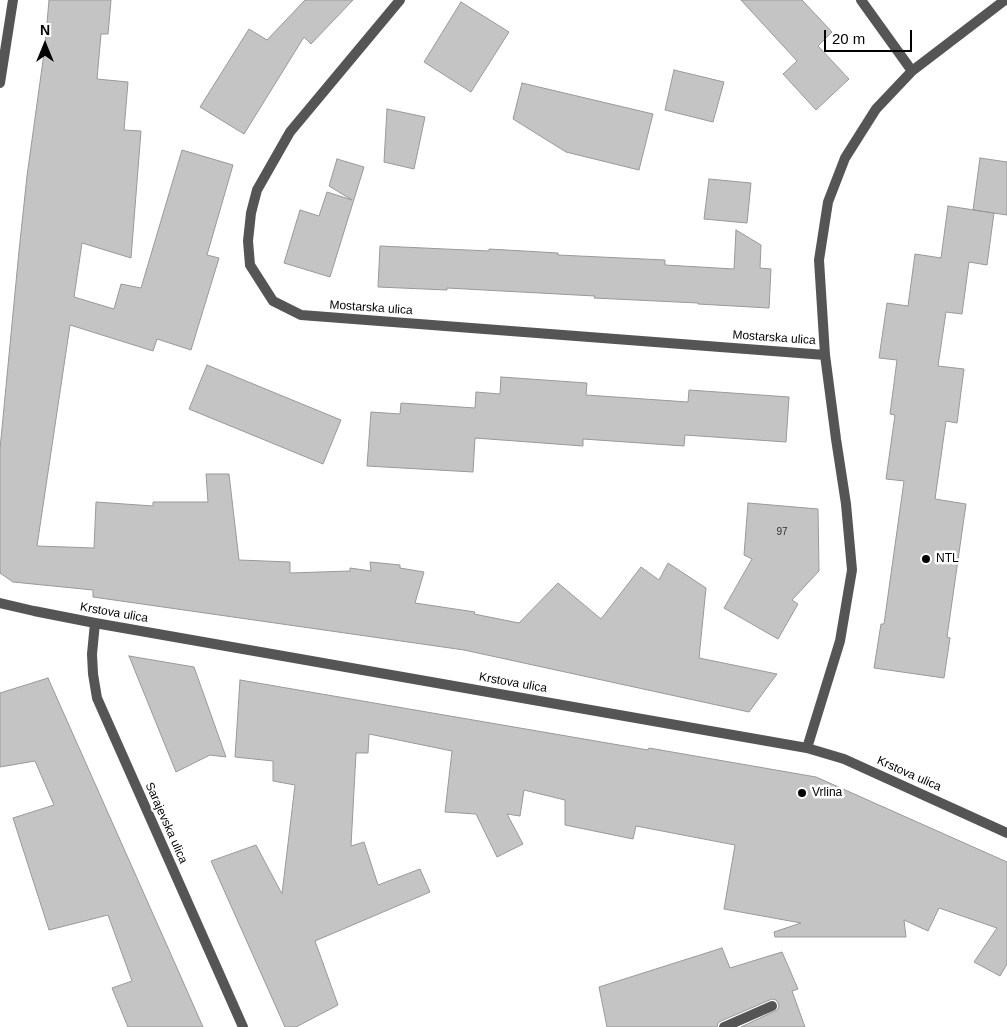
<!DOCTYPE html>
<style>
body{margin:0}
#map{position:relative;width:1007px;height:1027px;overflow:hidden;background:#fff;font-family:Helvetica,sans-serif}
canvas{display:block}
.north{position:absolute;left:20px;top:20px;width:50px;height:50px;-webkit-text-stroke:4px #fff;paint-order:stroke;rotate:0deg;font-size:14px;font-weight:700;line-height:20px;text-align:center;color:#000}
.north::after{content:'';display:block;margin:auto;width:18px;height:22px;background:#000;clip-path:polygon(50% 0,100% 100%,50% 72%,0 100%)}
.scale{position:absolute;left:824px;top:30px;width:88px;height:22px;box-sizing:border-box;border:2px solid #000;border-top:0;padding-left:6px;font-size:15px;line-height:18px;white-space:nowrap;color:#000;-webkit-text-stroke:4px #fff;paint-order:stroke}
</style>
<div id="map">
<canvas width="1007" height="1027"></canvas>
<div class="north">N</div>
<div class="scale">20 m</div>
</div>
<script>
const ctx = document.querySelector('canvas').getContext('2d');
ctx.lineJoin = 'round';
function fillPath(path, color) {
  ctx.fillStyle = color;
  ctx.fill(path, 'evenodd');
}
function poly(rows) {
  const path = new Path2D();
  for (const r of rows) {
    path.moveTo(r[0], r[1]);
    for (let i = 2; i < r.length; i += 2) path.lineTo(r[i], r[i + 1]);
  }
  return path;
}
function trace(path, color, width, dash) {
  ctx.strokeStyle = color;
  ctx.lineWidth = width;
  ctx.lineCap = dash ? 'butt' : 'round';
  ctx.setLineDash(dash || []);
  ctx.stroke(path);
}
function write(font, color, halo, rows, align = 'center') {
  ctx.font = font + ' Helvetica,sans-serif';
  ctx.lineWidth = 5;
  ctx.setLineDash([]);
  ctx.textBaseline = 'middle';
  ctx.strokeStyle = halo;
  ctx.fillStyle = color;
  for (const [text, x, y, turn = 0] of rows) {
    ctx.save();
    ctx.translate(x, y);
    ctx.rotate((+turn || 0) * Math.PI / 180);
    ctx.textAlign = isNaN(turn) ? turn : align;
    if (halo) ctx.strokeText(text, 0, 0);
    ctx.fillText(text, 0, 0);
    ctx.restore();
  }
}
const building = poly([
 [49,0,111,0,108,34,101,34,97,79,128,82,124,130,141,131,131,258,82,243,74,297,114,309,121,284,141,288,182,150,233,165,207,255,219,258,191,350,157,339,153,351,70,325,37,546,94,548,96,502,153,506,153,502,208,502,206,474,229,474,239,560,290,562,290,573,350,571,350,568,371,571,370,562,400,565,400,568,424,572,415,603,475,612,474,614,519,623,558,583,601,619,641,567,659,580,668,563,706,588,699,658,777,674,749,712,464,650,93,597,93,590,13,582,0,573,0,449,19,251,27,176,45,46,49,0],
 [305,0,353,0,311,44,304,37,244,134,200,107,249,29,267,40,305,0],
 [741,0,802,0,832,32,818,46,849,79,816,110,783,74,797,61,741,0],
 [461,2,509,32,471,92,424,62,461,2],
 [674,70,724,82,713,122,665,110,674,70],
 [522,83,653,114,639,170,566,152,513,119,522,83],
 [387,109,425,117,414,169,384,162,387,109],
 [980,158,1007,162,1007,215,973,210,980,158],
 [337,159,364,167,330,277,284,263,300,210,319,216,327,192,352,200,329,186,337,159],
 [709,179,751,183,747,223,704,219,709,179],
 [948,206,994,213,987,265,969,262,962,314,946,312,938,366,964,369,957,423,946,421,935,499,966,504,947,637,950,638,944,678,874,668,881,624,884,624,904,481,886,479,895,415,890,414,897,360,879,358,887,303,908,306,915,254,941,258,948,206],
 [736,230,761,245,760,268,771,269,769,308,698,304,698,303,594,298,595,296,447,288,447,290,378,287,380,246,489,251,489,249,558,253,558,255,665,260,665,265,734,269,736,230],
 [207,365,341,420,323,464,189,409,207,365],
 [501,377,587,383,586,395,688,402,689,390,789,397,786,442,685,435,684,446,583,439,583,446,475,438,473,472,367,466,371,412,400,414,401,403,475,408,476,392,500,394,501,377],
 [748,503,818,509,819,571,792,600,798,604,778,639,724,608,752,559,744,555,748,503],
 [129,656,194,667,226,757,210,755,176,772,129,656],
 [48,678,177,968,203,1027,128,1027,112,988,132,981,108,915,49,930,13,818,54,805,35,761,0,767,0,693,48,678],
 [240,680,648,750,649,748,816,777,1007,862,1007,964,1000,976,974,962,997,928,939,908,928,931,904,920,906,937,775,937,774,932,801,923,724,909,735,845,636,826,633,839,565,825,565,800,524,790,520,816,507,814,523,844,497,857,476,814,445,812,452,751,369,734,368,753,356,753,351,846,364,842,378,885,420,869,430,892,315,941,338,1005,296,1027,285,1027,211,861,256,845,282,894,295,785,273,781,273,761,235,757,240,680],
 [722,948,730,968,782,952,798,989,792,991,805,1027,741,1027,777,1010,779,1006,778,1003,776,1000,772,999,721,1021,718,1023,717,1027,607,1027,599,987,722,948]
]);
fillPath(building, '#c4c4c4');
trace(building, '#999', 1);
trace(poly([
 [400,0,290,132,257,190,251,213,248,241,250,265,273,301,301,315,825,355],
 [861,0,912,71],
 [0,83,13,0],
 [0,603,34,611,95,623,807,748,844,759,1007,833],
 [95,623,92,654,93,674,97,698,243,1027],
 [807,748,840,641,852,570,846,504,836,439,825,355,819,260,828,202,845,158,876,109,912,71,1005,0],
 [724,1027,772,1006]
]), '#555', 10);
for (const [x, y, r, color] of [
 [926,559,5,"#000"],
 [802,793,5,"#000"]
]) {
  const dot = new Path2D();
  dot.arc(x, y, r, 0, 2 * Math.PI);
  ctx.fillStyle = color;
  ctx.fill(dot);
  trace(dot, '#fff', 2);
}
write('10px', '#313131', null, [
 ["97",782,532]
]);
write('12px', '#000', '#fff', [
 ["Mostarska ulica",371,308,4],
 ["Mostarska ulica",774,338,4],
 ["Krstova ulica",114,613,10],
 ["Krstova ulica",513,683,10],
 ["Krstova ulica",909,774,24],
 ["Sarajevska ulica",166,823,66]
]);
write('12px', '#000', '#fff', [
 ["NTL",936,559],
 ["Vrlina",812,793]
], 'left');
</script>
